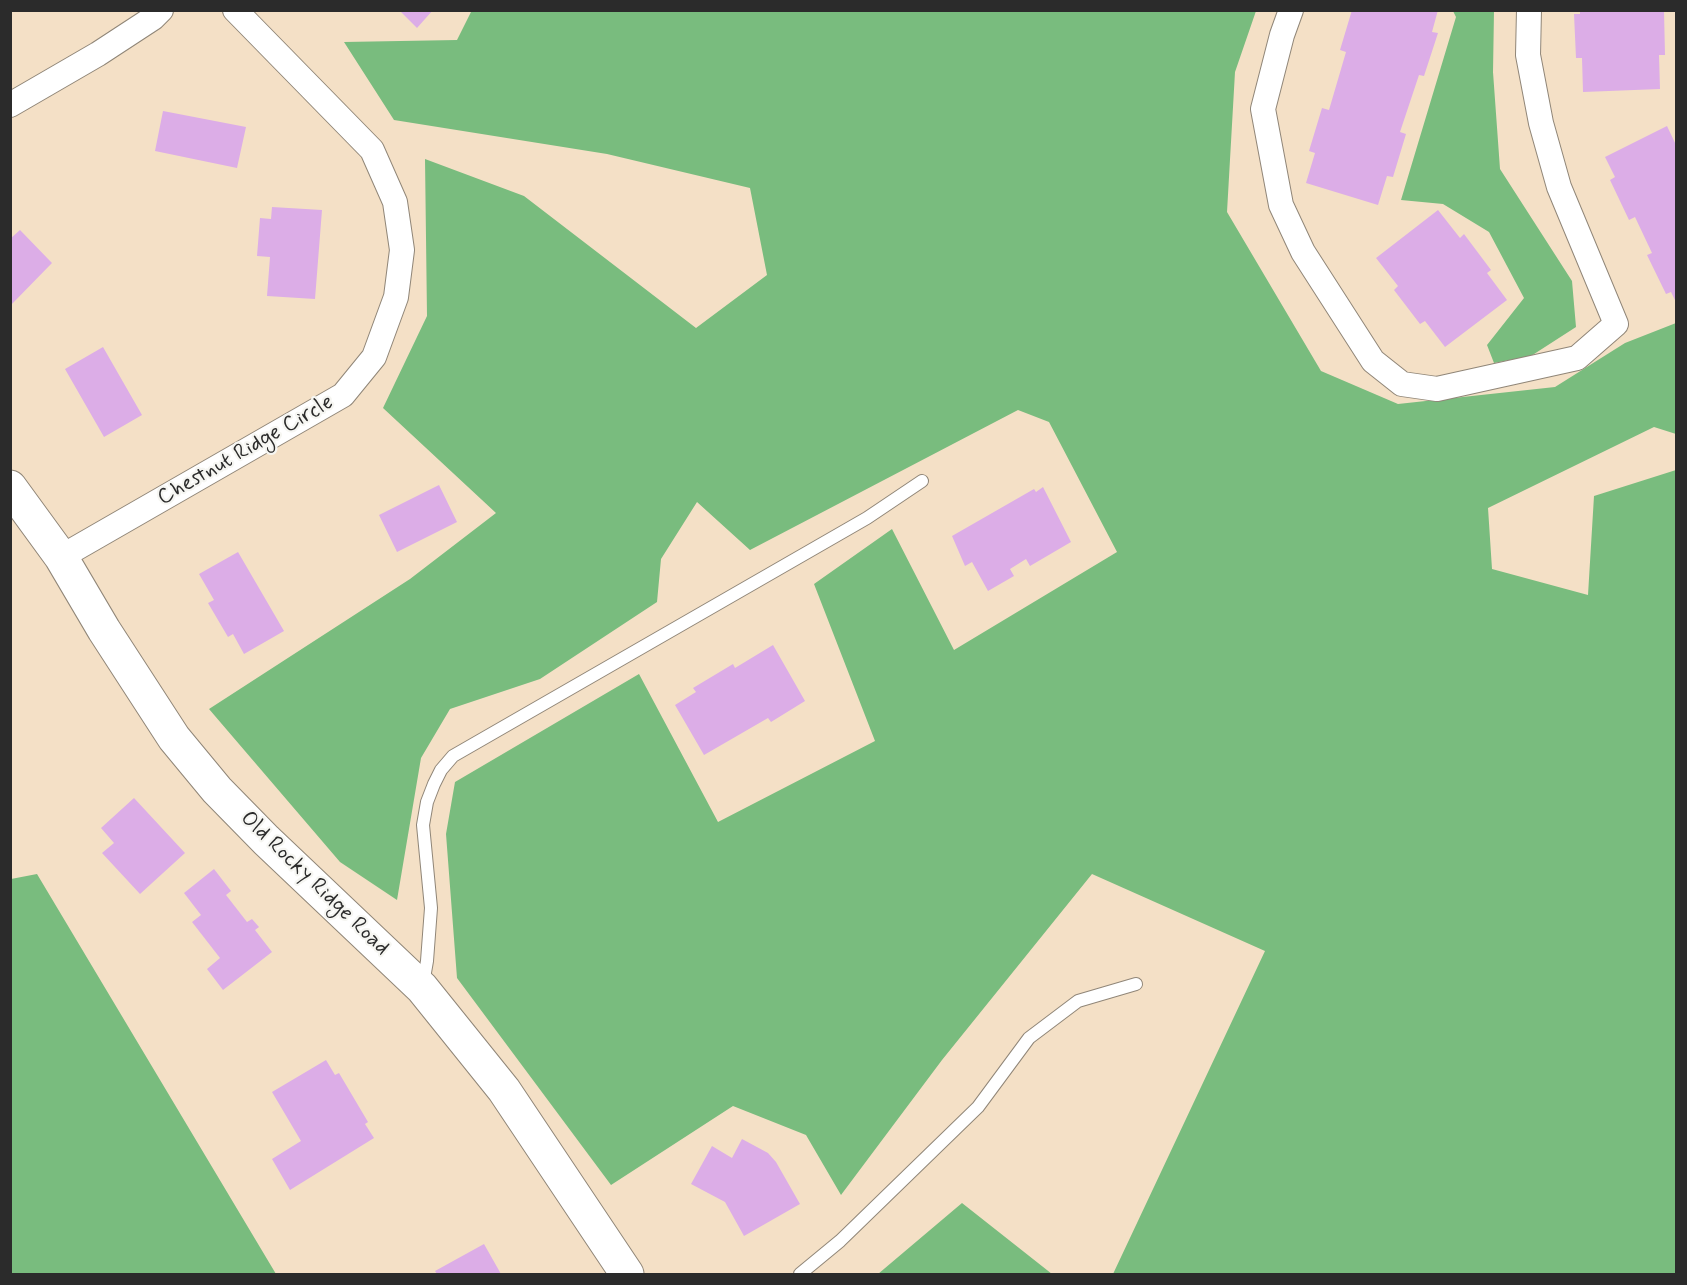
<!DOCTYPE html>
<style>
body{margin:0}
#map{position:relative;width:1687px;height:1285px;overflow:hidden;background:#f4e0c6;font-family:Mynerve,sans-serif}
canvas{display:block}
.frame{position:absolute;inset:0;border:12px solid #2b2b2b;pointer-events:none}
</style>
<div id="map">
<canvas width="1687" height="1285"></canvas>
<div class="frame"></div>
</div>
<script>
const ctx = document.querySelector('canvas').getContext('2d');
ctx.lineJoin = 'round';
function fillPath(path, color) {
  ctx.fillStyle = color;
  ctx.fill(path, 'evenodd');
}
function poly(rows) {
  const path = new Path2D();
  for (const r of rows) {
    path.moveTo(r[0], r[1]);
    for (let i = 2; i < r.length; i += 2) path.lineTo(r[i], r[i + 1]);
  }
  return path;
}
function trace(path, color, width, dash) {
  ctx.strokeStyle = color;
  ctx.lineWidth = width;
  ctx.lineCap = dash ? 'butt' : 'round';
  ctx.setLineDash(dash || []);
  ctx.stroke(path);
}
function write(font, color, halo, rows, align = 'center') {
  ctx.font = font + ' Mynerve,sans-serif';
  ctx.lineWidth = 4.5;
  ctx.setLineDash([]);
  ctx.textBaseline = 'middle';
  ctx.strokeStyle = halo;
  ctx.fillStyle = color;
  for (const [text, x, y, turn = 0] of rows) {
    ctx.save();
    ctx.translate(x, y);
    ctx.rotate((+turn || 0) * Math.PI / 180);
    ctx.textAlign = isNaN(turn) ? turn : align;
    if (halo) ctx.strokeText(text, 0, 0);
    ctx.fillText(text, 0, 0);
    ctx.restore();
  }
}
fillPath(poly([
 [472,10,1256,11,1235,72,1227,212,1321,371,1398,404,1555,387,1625,343,1676,323,1676,434,1654,427,1488,508,1492,569,1588,595,1594,496,1676,470,1676,1274,1113,1274,1265,951,1092,874,942,1060,841,1195,806,1135,733,1106,611,1185,457,978,446,834,455,782,639,674,718,822,875,741,814,584,892,529,954,650,1117,552,1049,422,1018,410,750,550,697,502,661,559,657,602,540,679,450,709,421,758,397,900,340,862,209,709,410,579,496,513,383,408,427,316,425,159,524,196,696,328,767,275,750,188,607,154,394,120,344,42,457,40],
 [1453,11,1494,11,1493,72,1500,169,1572,281,1576,327,1531,356,1494,363,1487,345,1524,298,1489,232,1443,204,1401,200,1456,17],
 [37,874,276,1274,11,1274,11,879],
 [962,1203,1052,1274,878,1274]
]), '#79bc7e');
fillPath(poly([
 [399,10,433,10,417,28],
 [1352,10,1438,10,1432,32,1438,33,1424,76,1419,75,1400,132,1406,134,1393,177,1387,176,1378,205,1306,183,1315,153,1309,151,1322,108,1329,110,1346,52,1340,50],
 [1580,10,1664,11,1665,55,1659,55,1660,89,1583,92,1582,58,1576,58,1574,14,1580,14],
 [163,111,246,127,237,168,155,151],
 [1667,126,1676,145,1676,302,1671,292,1666,294,1647,255,1652,253,1635,217,1629,220,1610,180,1615,177,1605,157],
 [272,207,322,210,315,299,267,296,270,257,257,256,260,218,271,219],
 [1438,210,1460,238,1464,234,1491,270,1487,273,1507,300,1445,347,1425,321,1420,324,1394,290,1398,286,1376,258],
 [20,230,52,263,10,306,10,239],
 [103,347,142,415,104,437,65,369],
 [439,485,457,522,397,552,379,515],
 [1043,487,1071,542,1030,566,1026,559,1010,569,1014,576,988,591,972,562,965,566,952,536,1034,489,1036,492],
 [238,552,284,631,244,654,233,634,228,637,208,603,214,600,199,574],
 [773,645,805,701,771,722,768,718,704,755,675,705,696,692,693,688,733,664,735,668],
 [134,798,185,853,140,894,102,853,114,843,101,828],
 [214,869,231,891,226,895,247,922,252,919,259,927,255,930,272,952,223,990,207,969,220,958,192,922,201,915,184,893],
 [326,1060,335,1075,339,1073,368,1122,365,1124,374,1138,290,1190,272,1159,301,1141,272,1092],
 [742,1139,768,1153,776,1162,800,1204,744,1236,725,1202,691,1184,712,1146,732,1158],
 [484,1244,501,1274,437,1274,435,1271]
]), '#dcade7');
const lane = poly([
 [423,984,427,961,431,908,423,825,427,802,434,784,441,770,453,756,867,518,922,481],
 [800,1274,840,1241,978,1107,1029,1038,1078,1001,1136,984]
]);
const street = poly([
 [1291,10,1282,35,1263,109,1281,205,1303,252,1373,361,1402,384,1437,389,1577,358,1616,324,1559,187,1541,123,1528,55,1529,10],
 [10,105,98,54,153,18,161,10],
 [61,557,343,395,374,357,396,297,402,250,395,202,372,150,235,10]
]);
const secondary = poly([
 [10,487,61,557,104,630,174,738,217,790,266,840,422,988,504,1090,627,1274]
]);
trace(lane, '#908678', 14);
trace(street, '#908678', 26);
trace(secondary, '#908678', 35);
trace(lane, '#fff', 12);
trace(street, '#fff', 24);
trace(secondary, '#fff', 33);
write('22px', '#2b2b2b', '#f6f6f2', [
 ["Chestnut Ridge Circle",246,451,-30],
 ["Old Rocky Ridge Road",314,884,44]
]);
</script>
